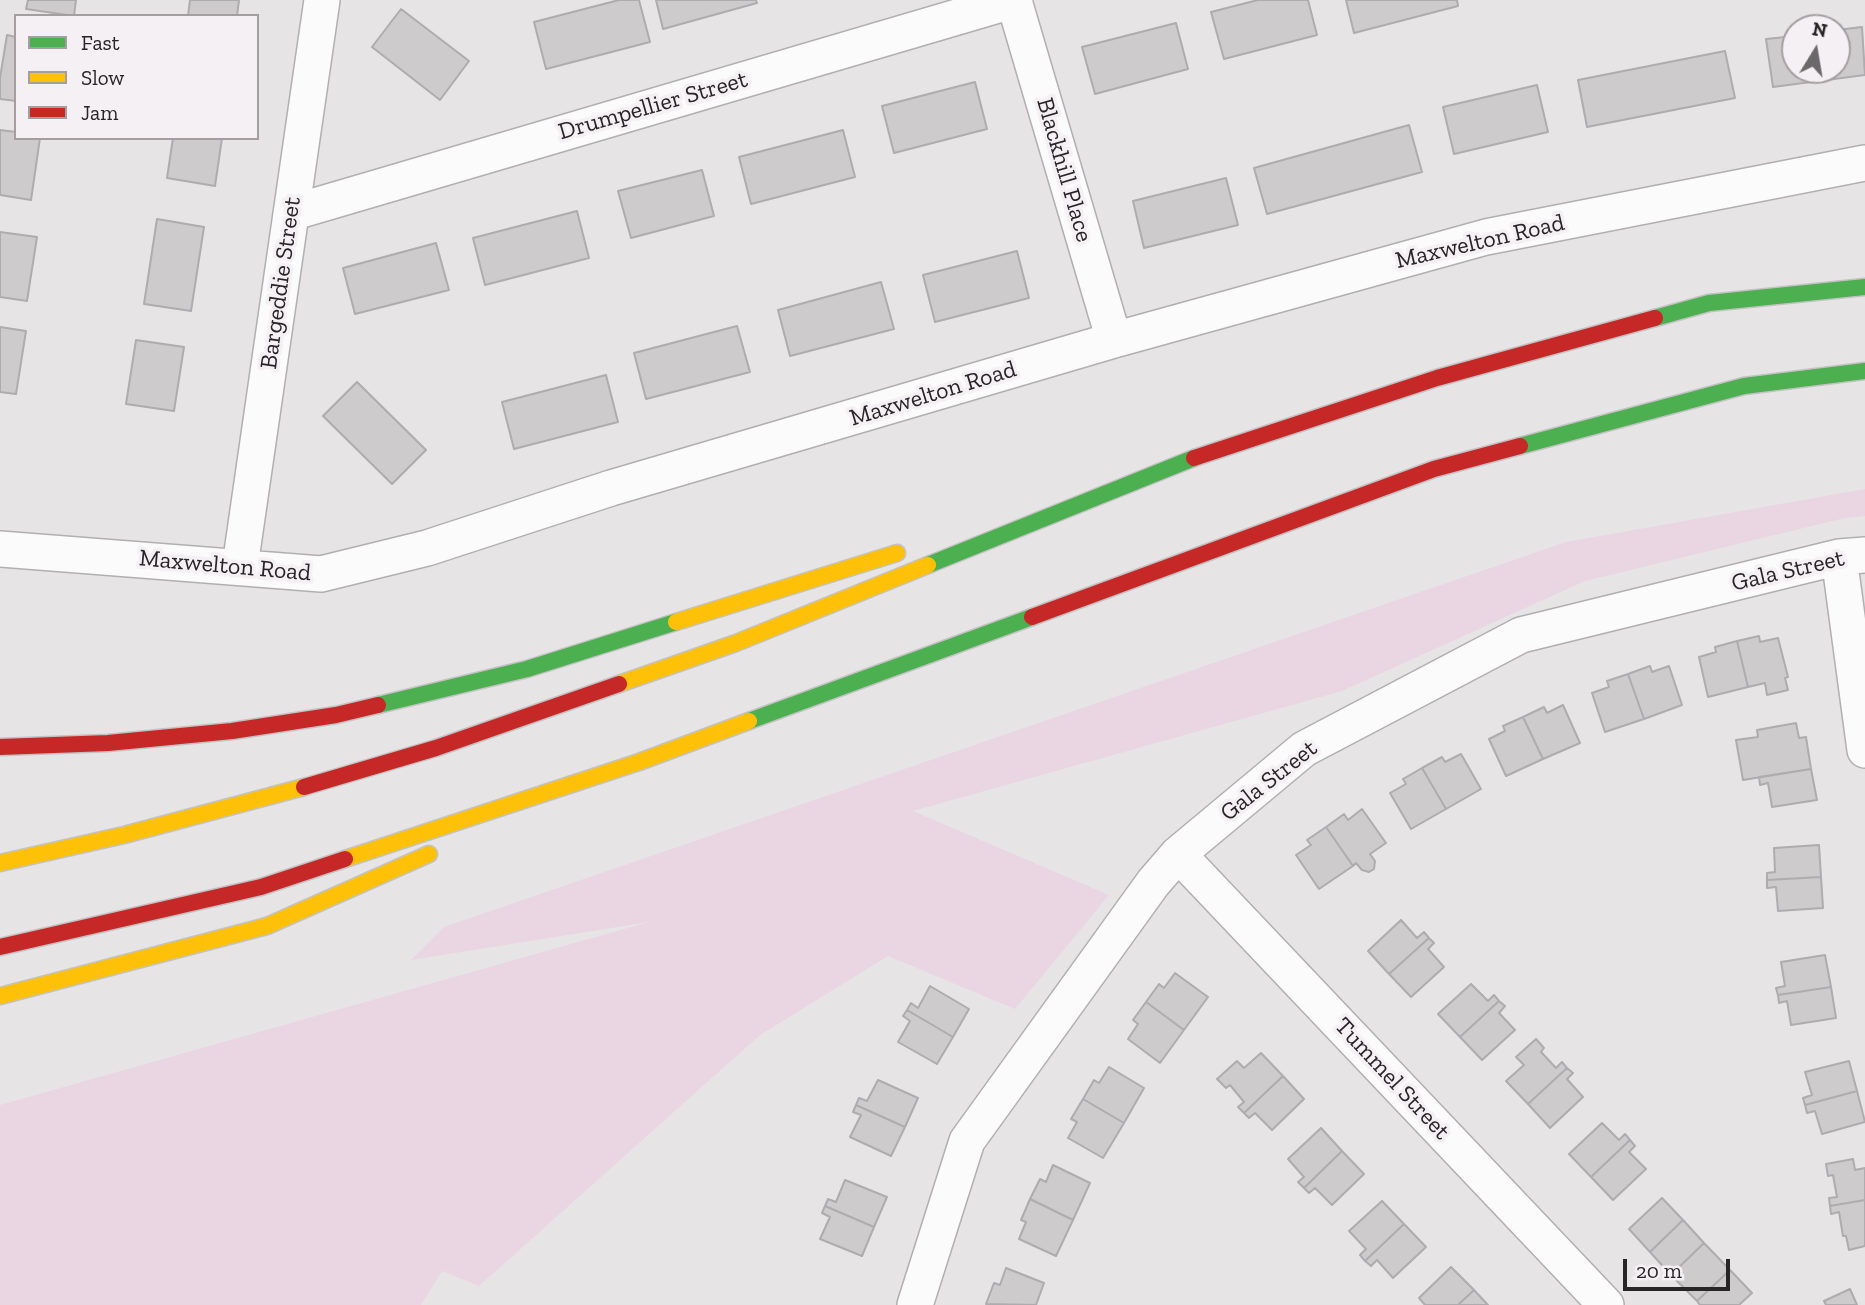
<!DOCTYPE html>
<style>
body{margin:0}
#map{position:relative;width:1865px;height:1305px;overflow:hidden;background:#e7e4e6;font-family:"Zilla Slab",serif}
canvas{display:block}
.legend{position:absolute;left:14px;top:14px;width:245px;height:126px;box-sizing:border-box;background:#f5f0f3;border:2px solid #a39fa1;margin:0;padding:9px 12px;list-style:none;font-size:21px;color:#272526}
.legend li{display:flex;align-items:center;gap:14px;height:35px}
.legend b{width:35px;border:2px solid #a39fa1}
.north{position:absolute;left:1781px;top:14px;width:70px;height:70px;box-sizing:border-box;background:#f5f0f3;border:2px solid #a39fa1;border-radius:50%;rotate:11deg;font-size:19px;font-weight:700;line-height:28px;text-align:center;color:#272526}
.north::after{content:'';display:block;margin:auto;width:24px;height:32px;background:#6a6869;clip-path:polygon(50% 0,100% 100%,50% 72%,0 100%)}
.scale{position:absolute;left:1623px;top:1259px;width:107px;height:32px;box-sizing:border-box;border:4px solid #272526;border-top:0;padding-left:9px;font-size:21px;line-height:24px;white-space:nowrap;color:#272526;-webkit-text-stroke:5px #f5f0f3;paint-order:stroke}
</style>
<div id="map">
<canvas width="1865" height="1305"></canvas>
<ul class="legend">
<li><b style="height:9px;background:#4caf50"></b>Fast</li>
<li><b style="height:9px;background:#ffc107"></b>Slow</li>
<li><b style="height:9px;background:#c62828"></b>Jam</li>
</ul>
<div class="north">N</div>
<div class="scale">20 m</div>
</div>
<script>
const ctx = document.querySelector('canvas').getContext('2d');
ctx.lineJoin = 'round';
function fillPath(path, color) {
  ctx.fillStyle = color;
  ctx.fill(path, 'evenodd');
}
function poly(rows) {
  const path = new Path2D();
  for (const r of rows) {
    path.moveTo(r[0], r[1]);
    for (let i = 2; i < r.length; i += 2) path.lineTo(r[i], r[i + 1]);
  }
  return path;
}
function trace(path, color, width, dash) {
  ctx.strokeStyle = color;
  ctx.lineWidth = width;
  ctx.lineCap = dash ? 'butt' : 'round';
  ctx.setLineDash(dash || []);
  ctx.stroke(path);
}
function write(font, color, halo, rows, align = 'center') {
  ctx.font = font + ' "Zilla Slab",serif';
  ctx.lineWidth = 7;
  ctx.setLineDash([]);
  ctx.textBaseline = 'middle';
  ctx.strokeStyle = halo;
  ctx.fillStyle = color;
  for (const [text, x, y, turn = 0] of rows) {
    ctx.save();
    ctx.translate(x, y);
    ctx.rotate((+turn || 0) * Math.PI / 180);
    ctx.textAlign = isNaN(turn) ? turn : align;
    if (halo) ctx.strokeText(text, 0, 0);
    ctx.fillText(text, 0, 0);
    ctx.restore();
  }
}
fillPath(poly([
 [1865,489,1865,516,1845,518,1585,581,1342,691,913,811,1109,895,1015,1009,888,956,760,1035,479,1286,442,1271,421,1305,0,1305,0,1105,649,922,411,960,444,927,1566,542]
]), '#e9d6e2');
const building = poly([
 [28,0,76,0,74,16,26,9,28,0],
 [190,0,239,0,237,16,188,16,190,0],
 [619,0,639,0,650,42,546,69,534,22,619,0],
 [656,0,756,0,757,3,663,29,656,0],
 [1258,0,1308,0,1317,35,1224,59,1211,12,1258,0],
 [1346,0,1457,0,1458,6,1354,33,1346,0],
 [401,9,469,61,440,100,372,47,401,9],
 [1176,23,1188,69,1095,94,1082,47,1176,23],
 [1862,27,1865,75,1773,87,1766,39,1795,36,1795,70,1837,70,1837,30,1862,27],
 [7,35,16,37,16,101,0,99,0,78,7,35],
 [1725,51,1735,98,1587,127,1578,80,1725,51],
 [975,82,987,129,894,153,882,106,975,82],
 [1537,85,1548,132,1454,154,1443,107,1537,85],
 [1409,125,1422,172,1267,214,1254,168,1409,125],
 [0,130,16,132,16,138,40,138,31,200,0,195,0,130],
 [843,130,855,177,751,204,739,157,843,130],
 [173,138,222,138,215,186,167,178,173,138],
 [702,170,714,216,631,238,618,191,702,170],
 [1226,178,1238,225,1144,248,1133,201,1226,178],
 [577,211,589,258,485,285,473,238,577,211],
 [157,219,204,227,191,311,144,304,157,219],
 [0,232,37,237,27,301,0,297,0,232],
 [436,243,449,290,355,314,343,268,436,243],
 [1017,251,1029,298,935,322,923,275,1017,251],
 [881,282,894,329,790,356,778,310,881,282],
 [737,326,750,372,646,399,634,353,737,326],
 [0,327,26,331,16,394,0,392,0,327],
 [136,340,184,347,174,411,126,404,136,340],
 [606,375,618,422,514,449,502,402,606,375],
 [357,382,426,450,392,484,323,416,357,382],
 [1759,636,1760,642,1778,638,1788,677,1785,678,1788,690,1767,695,1765,683,1748,687,1737,641,1759,636],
 [1737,641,1748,687,1708,697,1699,657,1716,652,1715,647,1737,641],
 [1650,666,1652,672,1669,666,1682,705,1644,719,1628,674,1650,666],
 [1628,674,1644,719,1605,732,1592,693,1609,687,1607,681,1628,674],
 [1563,705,1580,743,1543,759,1523,717,1544,707,1547,713,1563,705],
 [1523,717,1543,759,1506,776,1489,739,1505,731,1503,726,1523,717],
 [1796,723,1799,738,1806,737,1811,769,1743,780,1736,740,1758,737,1757,730,1796,723],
 [1461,754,1481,789,1446,809,1422,768,1442,757,1445,762,1461,754],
 [1422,768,1446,809,1411,829,1390,793,1406,784,1403,779,1422,768],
 [1811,769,1817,800,1772,807,1768,783,1760,785,1759,777,1811,769],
 [1362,809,1386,843,1370,854,1375,861,1374,869,1369,872,1362,870,1356,863,1353,866,1326,827,1344,814,1348,820,1362,809],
 [1326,827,1353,866,1319,889,1296,855,1311,845,1307,840,1326,827],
 [1819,845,1821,877,1767,880,1767,873,1775,872,1774,848,1819,845],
 [1821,877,1823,908,1778,911,1776,887,1767,888,1767,880,1821,877],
 [1401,920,1417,938,1424,932,1429,938,1389,974,1368,951,1401,920],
 [1429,938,1434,943,1428,949,1444,967,1411,997,1389,974,1429,938],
 [1825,955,1831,987,1778,995,1776,988,1785,986,1781,962,1825,955],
 [1175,973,1208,997,1184,1030,1146,1002,1159,984,1164,988,1175,973],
 [1471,984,1488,1001,1494,995,1499,1001,1460,1037,1438,1014,1471,984],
 [930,986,969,1009,953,1037,907,1010,911,1003,918,1008,930,986],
 [1831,987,1836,1018,1791,1025,1787,1001,1779,1003,1778,995,1831,987],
 [1499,1001,1505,1006,1499,1013,1515,1030,1482,1060,1460,1037,1499,1001],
 [1146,1002,1184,1030,1160,1063,1128,1039,1138,1024,1133,1020,1146,1002],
 [907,1010,953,1037,937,1064,898,1042,910,1021,903,1016,907,1010],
 [1536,1039,1544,1048,1541,1052,1556,1068,1562,1062,1567,1068,1528,1104,1506,1081,1524,1065,1516,1057,1536,1039],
 [1261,1053,1283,1076,1244,1113,1238,1107,1244,1102,1230,1085,1226,1088,1217,1079,1237,1061,1244,1068,1261,1053],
 [1849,1061,1857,1091,1805,1105,1803,1098,1812,1095,1805,1072,1849,1061],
 [1109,1067,1144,1088,1124,1123,1083,1099,1094,1080,1099,1083,1109,1067],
 [1567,1068,1573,1073,1567,1079,1583,1097,1550,1128,1528,1104,1567,1068],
 [1283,1076,1304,1099,1272,1130,1255,1113,1249,1118,1244,1113,1283,1076],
 [878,1080,918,1098,905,1127,856,1105,859,1098,867,1101,878,1080],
 [1857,1091,1865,1122,1822,1134,1815,1111,1807,1113,1805,1105,1857,1091],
 [1083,1099,1124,1123,1103,1158,1068,1138,1077,1122,1071,1119,1083,1099],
 [856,1105,905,1127,891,1156,850,1137,861,1115,853,1112,856,1105],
 [1602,1123,1619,1140,1625,1134,1630,1140,1591,1177,1569,1154,1602,1123],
 [1321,1128,1342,1151,1304,1188,1298,1182,1304,1177,1288,1159,1321,1128],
 [1630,1140,1635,1146,1629,1152,1646,1169,1613,1200,1591,1177,1630,1140],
 [1342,1151,1364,1174,1332,1205,1315,1188,1309,1193,1304,1188,1342,1151],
 [1853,1159,1855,1170,1865,1168,1865,1200,1830,1206,1829,1198,1837,1197,1833,1175,1828,1176,1826,1164,1853,1159],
 [1053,1165,1090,1183,1073,1220,1030,1199,1040,1179,1046,1182,1053,1165],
 [845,1180,887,1197,874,1227,825,1206,828,1199,836,1202,845,1180],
 [1662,1198,1683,1220,1650,1252,1629,1229,1662,1198],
 [1030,1199,1073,1220,1056,1256,1019,1239,1026,1222,1021,1220,1030,1199],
 [1865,1200,1865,1246,1849,1250,1846,1236,1843,1236,1839,1212,1831,1214,1830,1206,1865,1200],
 [1382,1201,1404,1224,1365,1261,1360,1255,1366,1249,1349,1231,1382,1201],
 [825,1206,874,1227,862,1256,820,1239,830,1217,822,1213,825,1206],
 [1683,1220,1704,1243,1671,1275,1650,1252,1683,1220],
 [1404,1224,1426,1247,1393,1278,1377,1260,1371,1266,1365,1261,1404,1224],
 [1704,1243,1730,1270,1697,1301,1671,1275,1704,1243],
 [1451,1267,1474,1290,1458,1305,1425,1305,1419,1298,1451,1267],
 [1006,1268,1044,1283,1036,1305,986,1304,994,1283,1000,1285,1006,1268],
 [1730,1270,1752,1293,1739,1305,1700,1305,1697,1301,1730,1270],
 [1850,1289,1857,1305,1826,1305,1824,1301,1850,1289],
 [1474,1290,1488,1305,1458,1305,1474,1290]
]);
fillPath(building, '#cdcbcc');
trace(building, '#aeacae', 2);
const street = poly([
 [1014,1,1114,340],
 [291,213,1015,0],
 [0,549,321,574,427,548,611,488,1114,340,1486,237,1865,163],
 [1839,557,1865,750],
 [240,566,322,0],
 [1178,854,1606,1305],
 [915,1305,967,1141,1153,883,1178,854,1304,749,1521,635,1839,557,1865,555]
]);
const fast = poly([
 [1655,318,1709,303,1865,287],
 [1520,446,1744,386,1865,371],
 [928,565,1194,458],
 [378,705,527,669,676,622],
 [749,721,1032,617]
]);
const slow = poly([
 [676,622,897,553],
 [619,684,736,643,928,565],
 [345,859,639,762,749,721],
 [0,863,124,835,304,787],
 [0,996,267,926,429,854]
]);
const jam = poly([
 [1194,458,1437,378,1655,318],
 [1032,617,1434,469,1520,446],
 [0,747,108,743,232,731,336,715,378,705],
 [304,787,436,748,619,684],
 [0,947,261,887,345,859]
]);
trace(street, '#b1afb1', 38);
trace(fast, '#c3c2c3', 19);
trace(slow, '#c3c2c3', 19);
trace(jam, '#c3c2c3', 19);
trace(street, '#fbfbfb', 35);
trace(fast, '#4caf50', 16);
trace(slow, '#ffc107', 16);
trace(jam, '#c62828', 16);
write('24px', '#272526', '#f5f0f3', [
 ["Drumpellier Street",653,106,-16],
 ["Blackhill Place",1064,170,74],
 ["Maxwelton Road",1480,242,-13],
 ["Bargeddie Street",281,283,-82],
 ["Maxwelton Road",933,394,-17],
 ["Maxwelton Road",225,566,5],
 ["Gala Street",1788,571,-13],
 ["Gala Street",1269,781,-38],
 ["Tummel Street",1392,1079,47]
]);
</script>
